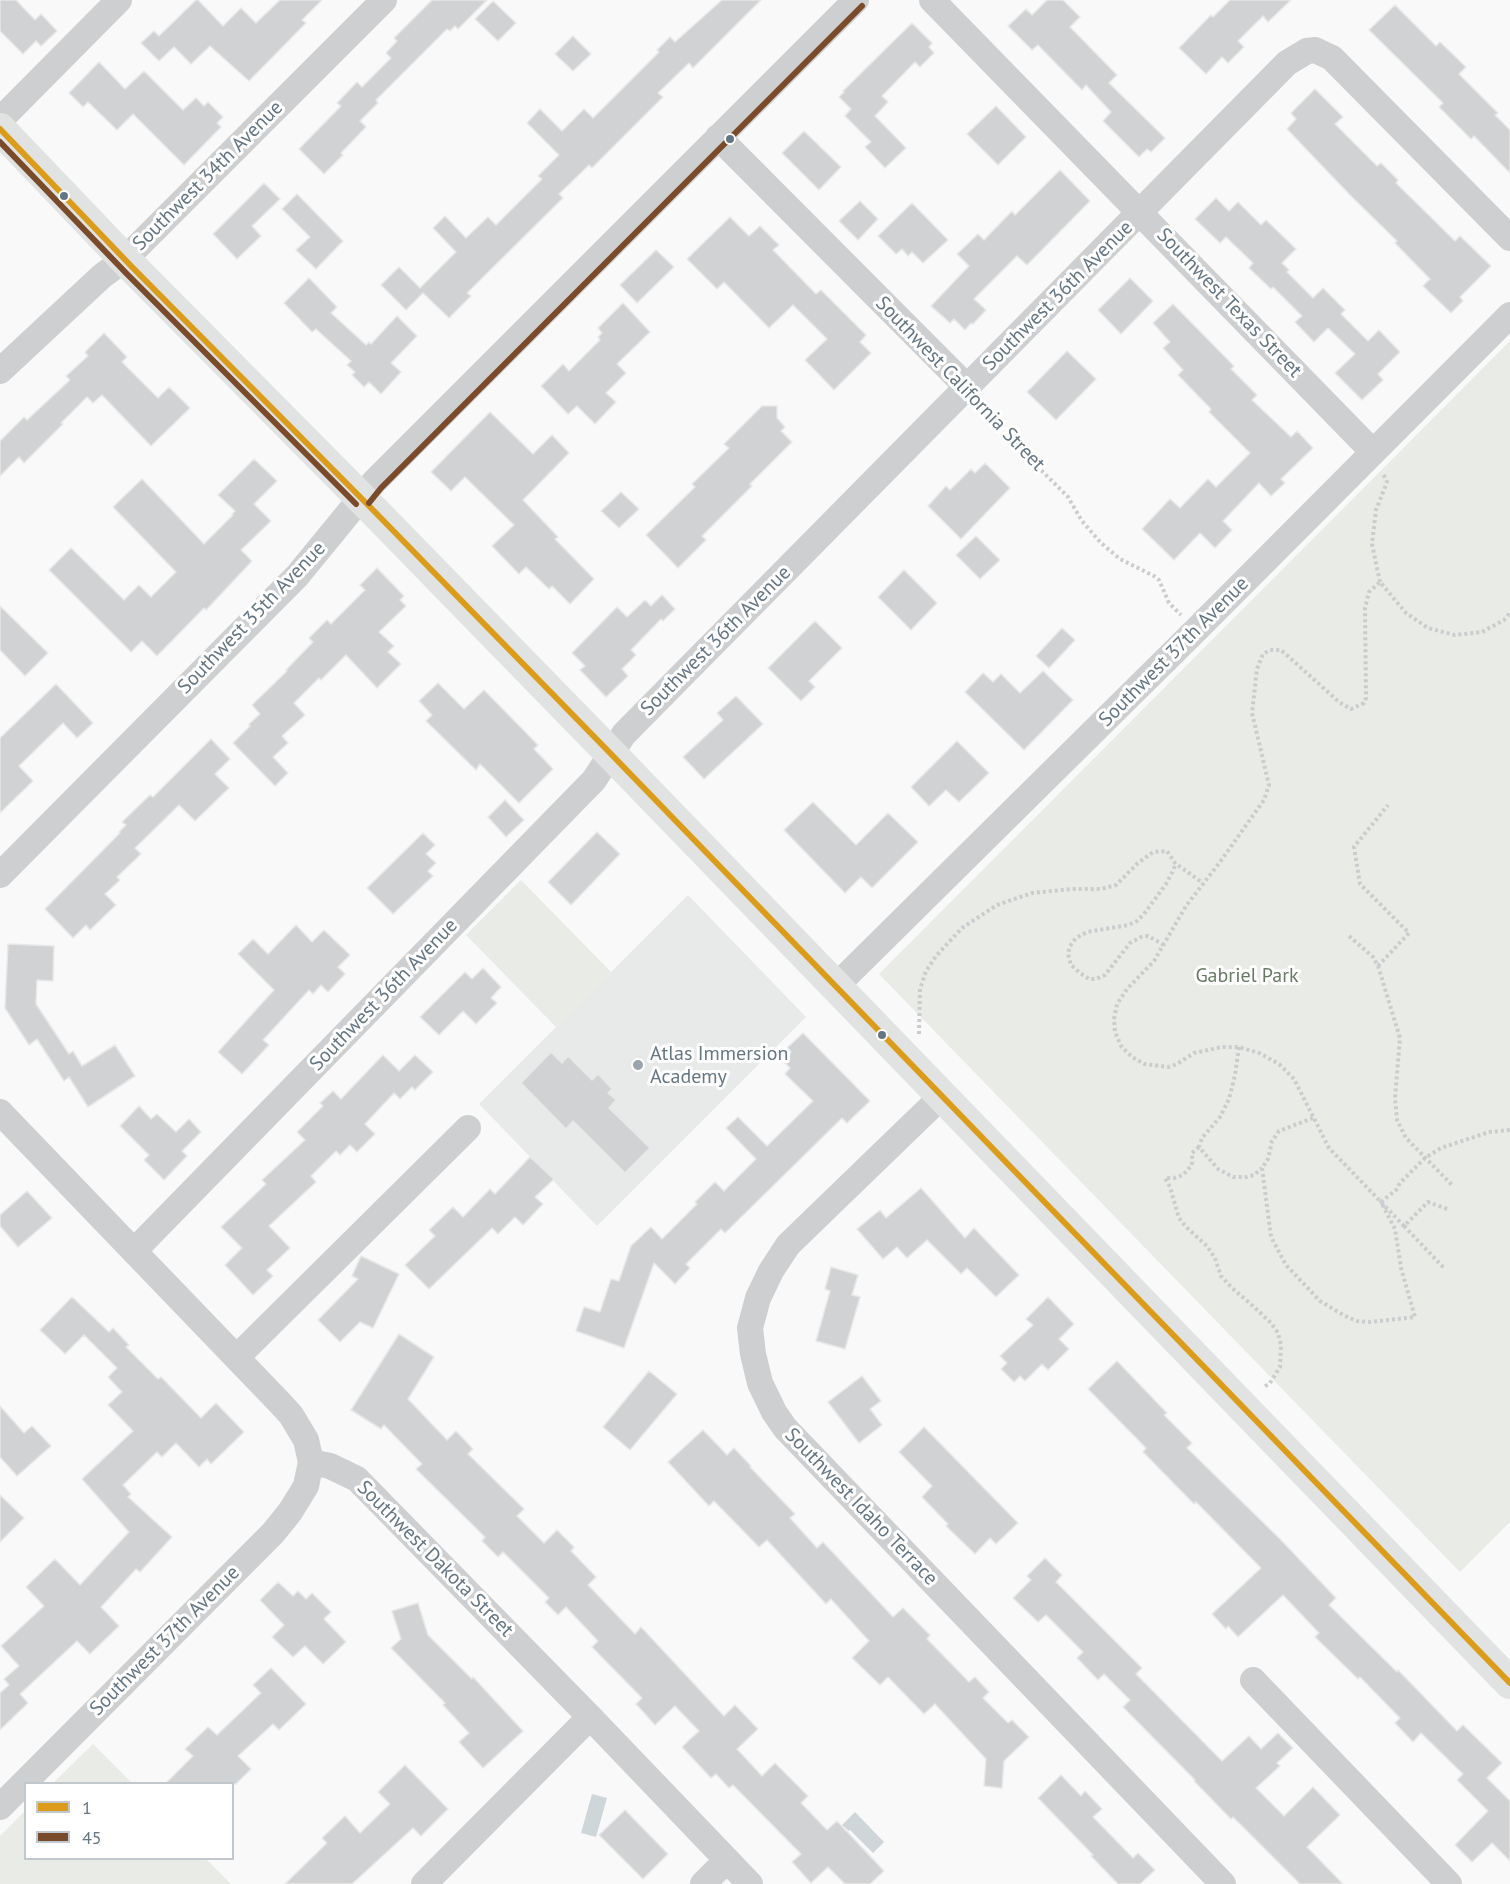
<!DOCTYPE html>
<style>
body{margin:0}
#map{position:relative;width:1510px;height:1884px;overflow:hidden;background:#f9f9f9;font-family:"PT Sans",sans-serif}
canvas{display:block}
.legend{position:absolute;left:24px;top:1782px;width:210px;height:78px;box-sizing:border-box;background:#fff;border:2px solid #c1c8cd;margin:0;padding:8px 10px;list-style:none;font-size:18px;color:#657683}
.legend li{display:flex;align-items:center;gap:12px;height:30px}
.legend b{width:30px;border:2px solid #c1c8cd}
</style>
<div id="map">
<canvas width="1510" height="1884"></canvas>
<ul class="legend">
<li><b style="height:8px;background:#da9c1a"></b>1</li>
<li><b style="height:8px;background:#7a4b2a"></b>45</li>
</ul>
</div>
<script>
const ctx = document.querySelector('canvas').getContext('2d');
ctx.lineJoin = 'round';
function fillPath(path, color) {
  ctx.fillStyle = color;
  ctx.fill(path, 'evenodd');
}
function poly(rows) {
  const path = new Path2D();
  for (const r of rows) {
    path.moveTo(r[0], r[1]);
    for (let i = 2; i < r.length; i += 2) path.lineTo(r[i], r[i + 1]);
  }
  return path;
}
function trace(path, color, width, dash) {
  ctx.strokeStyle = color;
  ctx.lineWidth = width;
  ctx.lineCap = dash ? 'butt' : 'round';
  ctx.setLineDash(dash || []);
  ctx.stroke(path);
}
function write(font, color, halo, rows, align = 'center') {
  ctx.font = font + ' "PT Sans",sans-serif';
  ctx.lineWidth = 6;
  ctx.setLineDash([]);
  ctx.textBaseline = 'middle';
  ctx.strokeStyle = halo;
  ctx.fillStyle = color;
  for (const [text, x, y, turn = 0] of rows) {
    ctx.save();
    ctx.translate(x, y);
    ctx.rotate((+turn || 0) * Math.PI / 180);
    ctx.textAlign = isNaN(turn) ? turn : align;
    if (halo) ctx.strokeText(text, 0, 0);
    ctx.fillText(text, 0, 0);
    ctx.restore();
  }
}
fillPath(poly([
 [688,895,806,1017,597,1226,479,1104]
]), '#e8e9e9');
fillPath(poly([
 [1510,341,1510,1522,1460,1572,879,974],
 [521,880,611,972,556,1027,466,935],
 [93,1744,132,1783,53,1783],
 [25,1811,26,1858,206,1859,231,1884,0,1884,0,1836]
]), '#e8ebe6');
fillPath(poly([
 [592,1794,607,1798,596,1837,581,1833],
 [855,1812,884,1842,873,1853,850,1830,849,1831,842,1825]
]), '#ced6d9');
const building = poly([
 [0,0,16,0,35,20,41,14,57,31,41,46,36,41,23,54,0,31,0,0],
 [196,0,198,0,223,26,241,8,256,23,280,0,322,0,302,20,306,23,249,81,210,46,191,64,174,47,159,61,141,43,154,31,159,36,196,0],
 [432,0,487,0,458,29,455,26,450,31,447,29,376,100,378,103,360,121,366,127,341,153,343,155,324,174,299,149,341,106,337,103,357,82,362,87,391,58,386,53,397,41,394,38,432,0],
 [722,0,761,0,693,68,689,63,658,93,663,97,592,168,589,165,559,194,563,198,467,293,471,296,449,318,423,293,406,310,381,285,399,267,420,288,456,252,433,228,445,216,466,238,488,217,496,225,542,179,538,176,559,155,527,123,540,109,562,131,584,109,593,118,659,52,657,50,670,37,675,42,722,0],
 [1047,0,1063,0,1080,17,1070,27,1117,75,1109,83,1165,138,1151,152,1147,149,1139,157,1103,121,1111,112,1086,85,1082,90,1038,45,1032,50,1008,26,1026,9,1032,15,1047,0],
 [1230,0,1291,0,1268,22,1263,16,1238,41,1244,47,1228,63,1222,57,1206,74,1179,48,1211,15,1213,17,1230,0],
 [493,1,516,23,498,41,475,19,493,1],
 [1395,5,1436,46,1440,42,1466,67,1459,74,1498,113,1495,115,1510,130,1510,173,1474,136,1471,139,1439,107,1443,103,1369,30,1395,5],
 [912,23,932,43,929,47,934,53,920,67,915,62,882,96,888,102,875,116,906,148,885,168,865,147,871,142,845,116,851,109,839,97,844,92,843,91,912,23],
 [573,36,591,54,573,71,555,54,573,36],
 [99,62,125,89,144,71,183,110,196,98,204,106,208,102,223,117,217,123,221,127,184,165,133,114,117,130,88,102,83,107,69,93,99,62],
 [1315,89,1343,117,1335,124,1377,166,1381,163,1398,180,1396,183,1455,241,1460,236,1491,266,1460,297,1463,301,1451,313,1423,286,1430,279,1395,243,1397,241,1350,195,1287,129,1296,119,1291,113,1315,89],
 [996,106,1026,137,998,165,967,134,996,106],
 [804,131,841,167,819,190,782,153,804,131],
 [1060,170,1090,201,1027,265,1017,256,974,299,986,310,973,324,971,323,965,330,954,319,950,323,931,306,969,266,957,254,978,234,984,240,1012,211,1015,215,1060,170],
 [264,183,280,199,252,226,261,236,237,259,213,234,264,183],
 [297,194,343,241,316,269,296,250,310,237,282,209,297,194],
 [1216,198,1229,211,1238,202,1261,225,1266,220,1296,249,1282,263,1289,270,1287,272,1313,298,1323,288,1345,310,1341,314,1368,341,1379,330,1400,352,1378,374,1383,380,1362,400,1335,373,1355,354,1328,328,1314,342,1295,322,1302,316,1273,287,1271,289,1249,268,1253,263,1226,237,1220,243,1195,219,1216,198],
 [860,201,878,219,858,240,839,221,860,201],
 [912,203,948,240,923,263,912,252,908,256,902,249,896,254,878,236,912,203],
 [730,217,749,236,760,226,779,245,773,250,816,294,821,290,866,335,860,342,871,353,834,390,805,360,827,339,793,305,769,328,724,282,717,289,687,259,730,217],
 [656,250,674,267,637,303,620,285,656,250],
 [309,278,337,307,331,313,366,345,369,342,371,344,397,316,417,336,391,363,401,372,381,394,369,382,364,387,352,375,355,372,347,365,351,361,316,329,312,332,284,303,309,278],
 [1130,278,1153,301,1121,334,1098,310,1130,278],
 [623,303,650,332,617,364,626,373,606,393,616,402,595,424,577,406,568,414,541,386,563,364,569,371,600,340,598,337,602,333,598,328,623,303],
 [1173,304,1234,366,1231,369,1257,395,1252,400,1291,437,1297,431,1313,448,1281,479,1285,483,1271,496,1259,483,1223,521,1232,530,1215,548,1200,533,1174,560,1142,529,1170,499,1180,508,1208,479,1216,487,1250,453,1209,412,1211,409,1178,375,1183,370,1163,348,1170,342,1153,323,1173,304],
 [104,333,127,357,122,362,158,398,169,387,190,408,151,446,102,395,93,403,87,397,61,423,63,424,24,463,19,457,0,476,0,441,24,417,27,420,70,380,66,376,88,356,85,352,104,333],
 [1067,351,1096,379,1056,420,1027,392,1067,351],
 [762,406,777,406,777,418,785,427,781,431,792,442,750,484,752,486,702,536,706,540,678,568,646,535,695,487,692,484,729,448,724,444,762,406],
 [490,412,533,454,552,435,569,453,523,500,558,537,555,539,594,579,570,604,552,586,549,589,526,567,519,574,492,546,514,525,465,477,451,491,431,472,490,412],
 [254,459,277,481,254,504,271,521,241,550,252,561,206,610,204,608,157,656,142,641,131,652,49,570,71,548,124,600,139,585,151,597,176,572,113,507,142,479,204,544,233,515,232,514,235,511,218,495,254,459],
 [985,463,1010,488,961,539,928,506,946,486,950,490,971,469,975,473,985,463],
 [621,492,639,509,619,528,601,511,621,492],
 [976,536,1000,560,980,579,956,555,976,536],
 [377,568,404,596,400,600,406,606,379,632,394,646,388,652,401,664,377,688,346,655,321,680,319,678,294,703,305,715,282,736,288,743,273,757,288,773,275,786,233,743,250,726,249,724,260,714,252,705,287,671,286,670,313,642,309,638,327,620,331,624,365,590,360,585,377,568],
 [904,570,937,603,911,630,878,597,904,570],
 [662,595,675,609,663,621,661,619,631,650,636,655,622,669,628,676,606,697,580,670,585,666,572,653,617,607,627,617,645,600,651,606,662,595],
 [0,606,48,653,25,676,0,650,0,606],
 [815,621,842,648,809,681,815,687,801,701,768,668,815,621],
 [1062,628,1075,640,1049,668,1036,656,1062,628],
 [1043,671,1073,700,1024,750,965,692,983,673,993,682,1001,674,1020,693,1043,671],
 [438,683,464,709,484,690,538,745,534,749,553,769,519,803,480,764,476,770,426,721,432,715,419,701,438,683],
 [56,684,93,723,77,738,63,723,19,766,33,781,0,813,0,738,56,684],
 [736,696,763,724,704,779,683,757,723,720,717,713,736,696],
 [211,739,230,759,215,774,229,788,195,821,179,805,135,848,141,854,117,877,120,880,105,894,116,905,90,930,86,925,73,938,45,909,120,833,119,832,126,825,122,822,150,795,153,797,211,739],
 [957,741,989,773,959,802,946,790,929,806,911,787,957,741],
 [505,800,524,820,506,837,488,817,505,800],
 [813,802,856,845,888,813,918,842,872,888,861,877,845,893,784,830,813,802],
 [597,832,620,854,571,905,548,882,597,832],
 [423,833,435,845,426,854,436,863,428,871,433,876,393,914,367,888,423,833],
 [296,925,312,942,324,930,350,955,338,967,345,974,328,992,321,985,313,994,309,990,263,1040,269,1045,242,1074,218,1052,274,990,238,954,253,939,268,954,296,925],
 [8,944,54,946,53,981,37,980,36,1004,69,1054,73,1051,82,1066,115,1045,135,1076,88,1107,69,1077,64,1081,37,1039,29,1045,5,1008,8,944],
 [483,968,501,987,491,998,497,1003,476,1024,463,1011,439,1035,420,1017,465,972,472,979,483,968],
 [803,1033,870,1101,847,1123,842,1118,725,1233,721,1229,686,1264,690,1268,675,1284,654,1263,624,1348,576,1331,584,1307,600,1312,611,1279,619,1281,631,1246,651,1227,662,1239,697,1204,695,1202,715,1182,724,1191,756,1159,726,1128,738,1117,767,1146,813,1101,785,1074,790,1068,783,1061,791,1052,787,1048,803,1033],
 [551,1052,562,1063,568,1056,592,1080,598,1074,612,1089,608,1093,616,1100,609,1108,650,1148,625,1173,573,1121,566,1129,521,1083,551,1052],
 [383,1055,399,1071,415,1055,433,1072,415,1090,412,1087,400,1099,394,1093,365,1124,375,1134,357,1152,350,1145,340,1155,336,1151,311,1176,316,1182,269,1226,290,1248,267,1270,273,1276,253,1295,225,1265,242,1248,221,1227,266,1184,262,1180,305,1140,297,1132,323,1106,320,1103,333,1091,341,1099,383,1055],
 [139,1106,151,1119,157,1114,176,1132,189,1119,201,1132,182,1151,187,1156,164,1180,144,1160,149,1155,120,1126,139,1106],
 [530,1157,554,1179,535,1197,543,1204,523,1225,515,1217,498,1234,492,1228,429,1289,405,1265,435,1236,429,1230,453,1207,463,1217,490,1189,495,1194,530,1157],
 [921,1188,965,1238,974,1228,1019,1275,996,1297,967,1268,961,1274,927,1240,907,1258,897,1247,883,1259,857,1229,880,1210,886,1218,921,1188],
 [27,1191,52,1218,18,1247,0,1226,0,1215,27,1191],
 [361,1256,399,1274,373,1328,360,1322,340,1342,318,1320,358,1279,352,1276,361,1256],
 [831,1267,858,1275,852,1295,860,1297,845,1349,816,1341,830,1291,825,1289,831,1267],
 [72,1297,109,1332,113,1328,129,1345,126,1347,158,1379,161,1377,201,1418,216,1403,244,1432,211,1464,207,1459,199,1467,176,1443,162,1457,157,1452,123,1485,131,1494,128,1497,172,1537,140,1572,136,1569,101,1607,119,1626,90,1654,77,1641,20,1694,28,1703,0,1730,0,1693,9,1685,4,1679,19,1666,1,1646,44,1606,26,1587,55,1559,80,1585,129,1532,82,1479,133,1431,108,1405,122,1392,108,1377,117,1368,84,1335,65,1354,40,1330,72,1297],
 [1048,1297,1074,1324,1059,1339,1069,1349,1048,1370,1042,1364,1025,1381,1020,1376,1014,1382,1001,1369,1007,1363,1000,1356,1033,1325,1026,1319,1048,1297],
 [399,1334,434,1357,408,1399,447,1440,456,1431,473,1449,468,1454,524,1509,517,1516,544,1543,557,1530,574,1547,571,1551,596,1577,588,1585,635,1634,641,1627,724,1716,735,1705,758,1729,737,1749,762,1776,775,1763,808,1796,801,1803,827,1830,837,1821,884,1871,870,1884,845,1884,828,1867,811,1883,792,1862,801,1854,733,1785,729,1788,716,1774,711,1778,682,1747,699,1731,675,1706,655,1725,636,1704,642,1698,592,1647,598,1641,566,1607,558,1615,545,1602,549,1598,503,1552,498,1557,482,1541,485,1537,416,1469,422,1464,384,1425,381,1429,351,1410,399,1334],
 [1117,1361,1167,1413,1164,1415,1192,1443,1187,1448,1280,1539,1336,1598,1329,1605,1397,1672,1398,1670,1457,1731,1463,1725,1502,1763,1487,1778,1510,1801,1510,1861,1492,1843,1472,1862,1455,1845,1488,1811,1457,1780,1463,1774,1421,1733,1413,1742,1395,1723,1400,1718,1360,1677,1358,1679,1315,1637,1319,1633,1283,1595,1238,1637,1228,1626,1226,1629,1212,1614,1261,1568,1196,1502,1194,1504,1143,1452,1146,1448,1088,1389,1117,1361],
 [649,1371,677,1394,630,1450,603,1427,649,1371],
 [862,1376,881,1401,870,1409,882,1425,859,1443,828,1402,862,1376],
 [0,1406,24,1433,32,1426,51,1446,17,1476,0,1457,0,1406],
 [924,1427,1018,1523,996,1544,990,1538,975,1554,946,1526,948,1524,922,1497,932,1486,899,1452,924,1427],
 [703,1430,727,1455,734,1448,751,1466,750,1467,795,1514,790,1518,817,1548,823,1542,893,1617,903,1608,930,1635,927,1639,969,1682,975,1677,989,1692,983,1698,1008,1723,1012,1720,1029,1737,1004,1761,1002,1788,984,1786,986,1759,935,1704,924,1714,888,1677,880,1685,852,1658,869,1641,831,1599,826,1604,767,1540,759,1547,714,1501,709,1506,668,1462,703,1430],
 [0,1495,24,1518,0,1542,0,1495],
 [1045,1558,1062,1575,1056,1582,1142,1668,1136,1674,1222,1761,1249,1736,1261,1749,1278,1733,1293,1748,1277,1763,1280,1766,1256,1788,1284,1816,1313,1787,1340,1815,1307,1847,1343,1884,1300,1884,1233,1817,1231,1819,1194,1781,1195,1780,1123,1707,1130,1700,1104,1674,1098,1680,1077,1658,1083,1652,1046,1615,1038,1622,1013,1598,1031,1580,1027,1576,1045,1558],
 [278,1582,293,1596,298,1591,306,1599,312,1593,331,1612,324,1619,346,1642,323,1664,305,1646,293,1657,272,1637,284,1625,260,1600,278,1582],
 [418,1603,428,1635,472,1679,473,1677,523,1731,483,1768,459,1742,469,1733,443,1705,445,1703,391,1648,401,1639,392,1611,418,1603],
 [271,1668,306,1704,279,1730,273,1724,238,1756,251,1769,236,1784,165,1784,193,1756,185,1749,208,1727,217,1735,261,1693,253,1685,271,1668],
 [405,1765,448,1809,421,1836,413,1828,352,1884,285,1884,327,1843,322,1838,345,1816,360,1833,390,1804,378,1792,405,1765],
 [1061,1775,1081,1796,1085,1791,1102,1809,1093,1817,1133,1858,1138,1853,1155,1870,1140,1884,1118,1884,1091,1856,1093,1855,1038,1798,1061,1775],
 [625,1810,668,1854,643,1879,599,1835,625,1810]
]);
fillPath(building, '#d0d2d3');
trace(building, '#e8e8e8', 1.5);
trace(poly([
 [982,403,1021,444,1032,461,1068,497,1082,521,1101,543,1120,559,1154,576,1159,580,1169,603,1181,615],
 [1380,582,1372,544,1376,510,1387,482,1383,473],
 [1349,936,1373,957,1378,966,1400,1038,1395,1098,1397,1120,1406,1138,1453,1186],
 [1164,945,1148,936,1141,937,1130,943,1105,975,1096,979,1089,979,1080,973,1071,965,1068,954,1070,946,1076,938,1087,932,1128,925,1137,921,1144,914,1166,884,1174,869,1175,863],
 [1378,966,1409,933,1360,884,1354,847,1388,805],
 [919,1034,920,989,926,971,936,956,962,928,997,905,1032,893,1072,889,1101,889,1116,885,1138,863,1153,852,1167,851,1175,863,1203,883],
 [1239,1047,1235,1075,1229,1099,1220,1117,1202,1138,1199,1147,1218,1169,1233,1177,1247,1177,1254,1175,1262,1168],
 [1313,1118,1279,1131,1272,1141,1268,1159,1262,1168,1271,1237,1286,1265,1320,1301,1345,1316,1357,1321,1370,1322,1415,1317,1401,1268,1395,1229,1381,1202,1396,1190,1400,1183,1425,1158,1441,1148,1489,1132,1510,1130],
 [1199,1147,1192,1153,1192,1165,1183,1175,1174,1178,1165,1178,1170,1187,1179,1218,1186,1227,1207,1246,1215,1258,1221,1276,1231,1287,1253,1306,1271,1323,1278,1333,1281,1345,1280,1367,1270,1383,1263,1388],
 [1447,1209,1428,1202,1404,1226,1329,1148,1294,1079,1279,1064,1259,1053,1239,1047,1222,1047,1194,1053,1177,1064,1169,1067,1144,1064,1132,1057,1121,1046,1115,1032,1114,1019,1117,1004,1127,989,1154,961,1186,906,1220,862,1264,800,1269,785,1252,713,1257,669,1263,654,1270,650,1281,650,1339,702,1351,709,1364,703,1366,698,1365,608,1369,592,1380,582,1406,613,1428,628,1455,635,1482,632,1504,620,1510,613],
 [1404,1226,1444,1268]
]), '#cbcccd', 4, [3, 3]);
trace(poly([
 [932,0,1373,452],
 [0,120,119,0],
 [718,137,967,387],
 [0,371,102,276,125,259,384,0],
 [0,875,297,576,374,482,856,0],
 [835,987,1196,630,1510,315],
 [941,1097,788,1245,771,1271,758,1298,750,1328,753,1354,760,1383,774,1412,785,1428,1223,1884],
 [0,1112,280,1403,291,1415,306,1440,311,1462,306,1486,290,1512,273,1533,0,1807],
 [134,1251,594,780,624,734,1287,63,1307,51,1315,50,1332,58,1510,238],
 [237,1357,468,1128],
 [311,1462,330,1466,357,1479,590,1717,750,1884],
 [1253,1680,1449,1884],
 [424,1884,590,1717],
 [703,1884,727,1860]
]), '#cecfd0', 26);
trace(poly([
 [0,129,132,267,373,510,611,754,1510,1683]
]), '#e1e2e2', 32);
trace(poly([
 [0,129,132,267,373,510,611,754,1510,1683]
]), '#da9c1a', 6);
trace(poly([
 [0,142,126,273,356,504],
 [369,503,381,488,862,6]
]), '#7a4b2a', 6);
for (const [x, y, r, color] of [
 [730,139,5,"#657683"],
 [64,196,5,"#657683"],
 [882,1035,5,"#657683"],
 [638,1065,6,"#99a4ac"]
]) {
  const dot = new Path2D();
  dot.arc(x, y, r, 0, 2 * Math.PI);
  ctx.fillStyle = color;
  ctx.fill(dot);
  trace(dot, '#fff', 2);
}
write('20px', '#657683', '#fff', [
 ["Southwest 34th Avenue",208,176,-45],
 ["Southwest 36th Avenue",1058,296,-45],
 ["Southwest Texas Street",1229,303,46],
 ["Southwest California Street",960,384,46],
 ["Southwest 35th Avenue",252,618,-46],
 ["Southwest 36th Avenue",716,641,-45],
 ["Southwest 37th Avenue",1174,652,-45],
 ["Southwest 36th Avenue",384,995,-46],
 ["Southwest Idaho Terrace",861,1507,46],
 ["Southwest Dakota Street",435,1559,45],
 ["Southwest 37th Avenue",165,1641,-45]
]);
write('20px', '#687a64', '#fff', [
 ["Gabriel Park",1247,976]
]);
write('20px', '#657683', '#fff', [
 ["Atlas Immersion",650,1054],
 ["Academy",650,1077]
], 'left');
</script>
